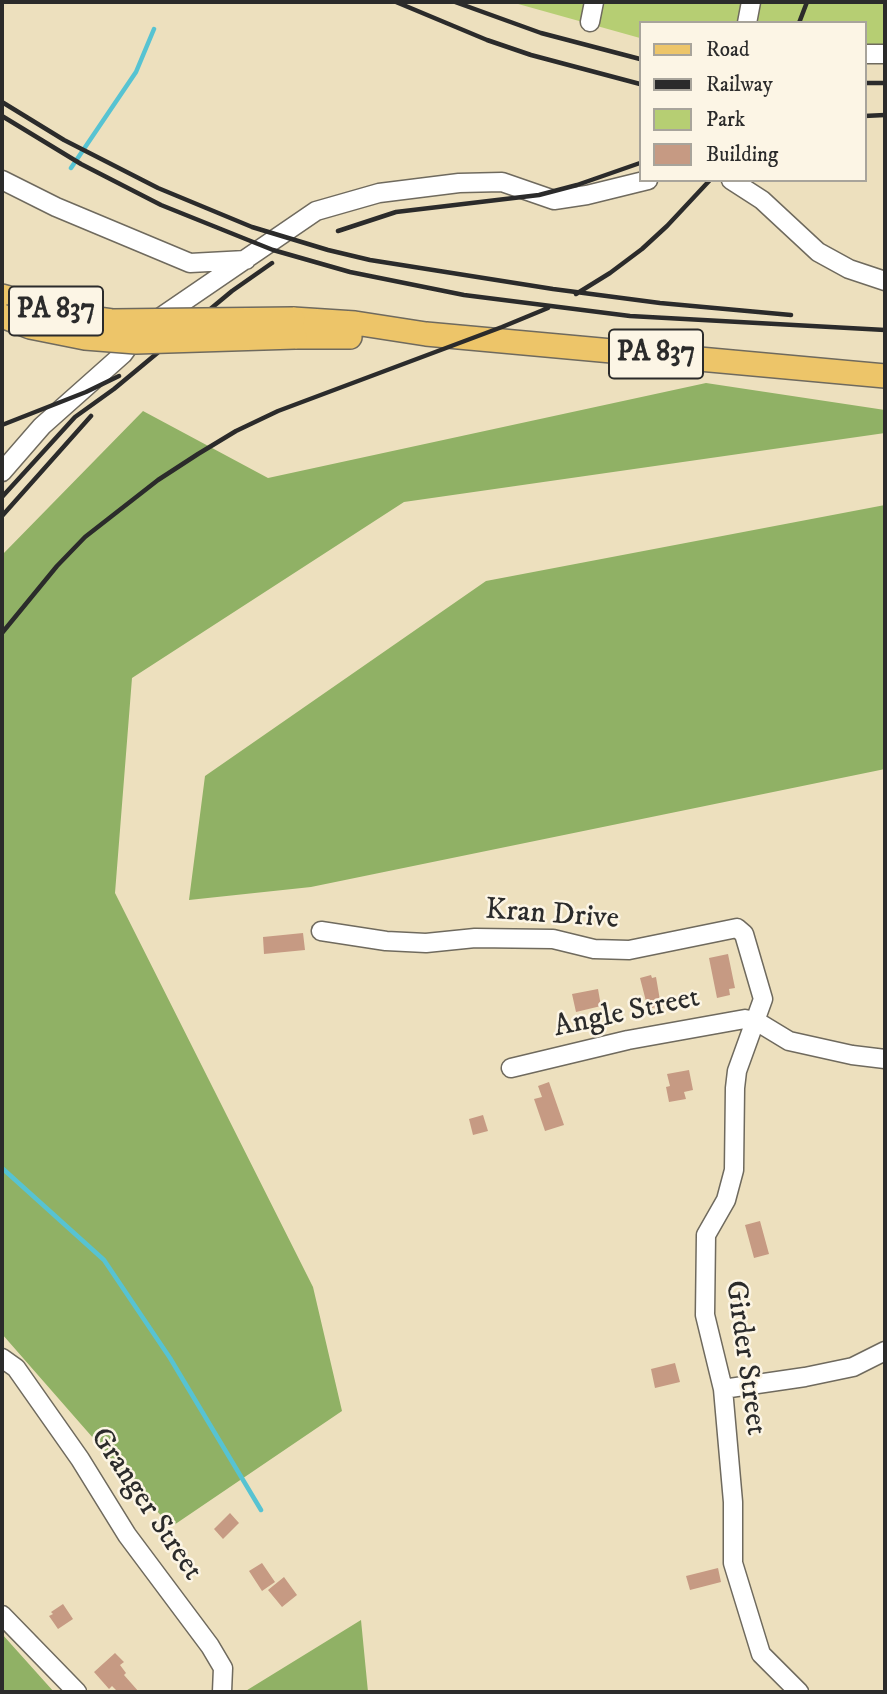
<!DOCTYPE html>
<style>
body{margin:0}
#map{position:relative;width:887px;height:1694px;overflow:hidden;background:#ede0be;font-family:"IM FELL DW Pica",serif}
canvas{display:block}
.frame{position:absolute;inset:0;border:4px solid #2b2b2b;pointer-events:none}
.legend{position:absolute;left:639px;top:21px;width:228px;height:161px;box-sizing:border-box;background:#fcf5e5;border:2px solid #a8a49b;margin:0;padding:9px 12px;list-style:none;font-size:21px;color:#2b2b2b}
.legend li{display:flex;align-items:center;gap:14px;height:35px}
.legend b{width:35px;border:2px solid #a8a49b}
</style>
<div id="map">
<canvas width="887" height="1694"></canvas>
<div class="frame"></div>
<ul class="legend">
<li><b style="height:9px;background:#edc569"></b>Road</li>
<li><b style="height:9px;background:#2b2b2b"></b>Railway</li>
<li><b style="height:19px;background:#b6ce73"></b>Park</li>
<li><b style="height:19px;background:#c69a83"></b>Building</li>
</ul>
</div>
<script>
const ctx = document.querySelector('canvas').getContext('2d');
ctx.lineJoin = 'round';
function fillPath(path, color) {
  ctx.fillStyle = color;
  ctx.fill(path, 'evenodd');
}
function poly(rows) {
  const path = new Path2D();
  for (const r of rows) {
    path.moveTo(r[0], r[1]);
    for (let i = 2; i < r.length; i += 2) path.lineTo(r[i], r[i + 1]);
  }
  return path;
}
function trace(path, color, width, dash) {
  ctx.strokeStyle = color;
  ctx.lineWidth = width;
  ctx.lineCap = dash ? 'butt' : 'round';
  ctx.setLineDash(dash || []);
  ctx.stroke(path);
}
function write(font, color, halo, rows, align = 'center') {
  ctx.font = font + ' "IM FELL DW Pica",serif';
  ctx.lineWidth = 5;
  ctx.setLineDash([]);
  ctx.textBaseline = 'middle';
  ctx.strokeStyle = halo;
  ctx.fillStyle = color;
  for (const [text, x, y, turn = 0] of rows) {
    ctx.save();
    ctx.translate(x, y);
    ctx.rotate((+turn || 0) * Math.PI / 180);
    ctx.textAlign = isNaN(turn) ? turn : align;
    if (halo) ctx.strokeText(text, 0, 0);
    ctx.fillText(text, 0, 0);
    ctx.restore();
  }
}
fillPath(poly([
 [511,2,885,2,885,62,864,60,864,23,640,23,640,38]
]), '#b6ce73');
fillPath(poly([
 [706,383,885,410,885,433,404,502,132,678,115,893,313,1287,342,1411,171,1527,2,1334,2,555,143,411,268,478],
 [885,505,885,769,311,887,189,900,205,776,486,581],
 [361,1620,368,1692,244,1692],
 [2,1634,54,1692,2,1692]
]), '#90b165');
trace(poly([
 [71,168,136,72,154,29],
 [2,1168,104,1260,170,1358,261,1510]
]), '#57c3d2', 4.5);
fillPath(poly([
 [303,933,305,950,264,954,263,937],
 [728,954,735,988,729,989,730,995,717,998,709,958],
 [651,975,652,978,656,977,661,1006,648,1009,640,978],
 [598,989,601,1006,576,1012,572,994],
 [689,1070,693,1090,684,1092,686,1099,669,1102,666,1087,670,1086,667,1074],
 [549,1082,564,1125,545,1131,534,1099,542,1097,538,1086],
 [483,1115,488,1131,473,1135,469,1119],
 [760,1221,769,1254,754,1258,745,1225],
 [675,1363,680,1382,655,1388,651,1369],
 [230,1513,239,1523,223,1539,214,1529],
 [262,1563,275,1582,262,1591,249,1571],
 [718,1568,721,1582,690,1590,686,1576],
 [284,1577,297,1595,282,1607,268,1590],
 [63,1604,73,1619,58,1629,49,1616,53,1614,51,1612],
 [115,1653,124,1662,120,1665,126,1673,124,1675,139,1692,118,1692,112,1686,109,1689,94,1672]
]), '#c69a83');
const minor = poly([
 [590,22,594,2],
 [747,23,751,2],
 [864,54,885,54],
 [2,180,56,207,190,263,246,260],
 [731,180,762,200,818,252,849,269,885,281],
 [2,472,42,426,123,354,139,332,316,211,379,193,459,183,502,182,554,200,587,195,648,180],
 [321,931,386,941,426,943,475,938,553,939,594,949,629,950,737,928,744,934,763,999,737,1071,735,1088,734,1170,726,1200,706,1235,705,1315,723,1389,733,1502,733,1563,761,1654,799,1692],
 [511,1068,628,1040,745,1019,756,1021,789,1041,852,1055,885,1059],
 [2,1358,16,1368,80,1459,127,1535,210,1646,223,1668,222,1692],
 [723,1389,805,1377,853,1367,885,1351],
 [2,1615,77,1692]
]);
const major = poly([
 [2,296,76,316,112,321],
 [293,319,355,323,426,334,885,376],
 [295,337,350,337]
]);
trace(minor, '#6f6a5e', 21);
trace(major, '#6f6a5e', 26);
trace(minor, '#fff', 18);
trace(major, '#edc569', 23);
trace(poly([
 [396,2,487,40,531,55,640,84],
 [455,2,541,33,640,59],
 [799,23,807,2],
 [864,83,885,83],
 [2,102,64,140,158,188,252,227,328,250,370,260,553,289,660,303,791,315],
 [2,116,81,164,161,205,273,250,350,272,464,295,630,316,885,330],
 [864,116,885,115],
 [338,231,396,212,539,195,577,185,640,163],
 [576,294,610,273,642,249,667,226,710,180],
 [2,425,86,392,119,376],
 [2,497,75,417,114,389,232,291,272,263],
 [2,516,91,416],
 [2,633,57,566,85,537,158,480,198,454,236,431,278,411,502,327,548,308]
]), '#2b2b2b', 4.5);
const majorBridge = poly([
 [2,316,30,327,85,338,136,342,295,337],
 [112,321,293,319]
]);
trace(majorBridge, '#6f6a5e', 26, []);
trace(majorBridge, '#edc569', 23);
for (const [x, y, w] of [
 [56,311,94],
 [656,354,94]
]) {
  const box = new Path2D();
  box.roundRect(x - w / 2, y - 24.5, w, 49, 5);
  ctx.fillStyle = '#fcf5e5';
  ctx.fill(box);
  trace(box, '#2b2b2b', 2);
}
write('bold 28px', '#2b2b2b', null, [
 ["PA 837",56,311],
 ["PA 837",656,354]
]);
write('30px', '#2b2b2b', '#fcf5e5', [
 ["Kran Drive",552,916,4],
 ["Angle Street",627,1014,-12],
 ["Girder Street",744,1358,82],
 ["Granger Street",145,1505,56]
]);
</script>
